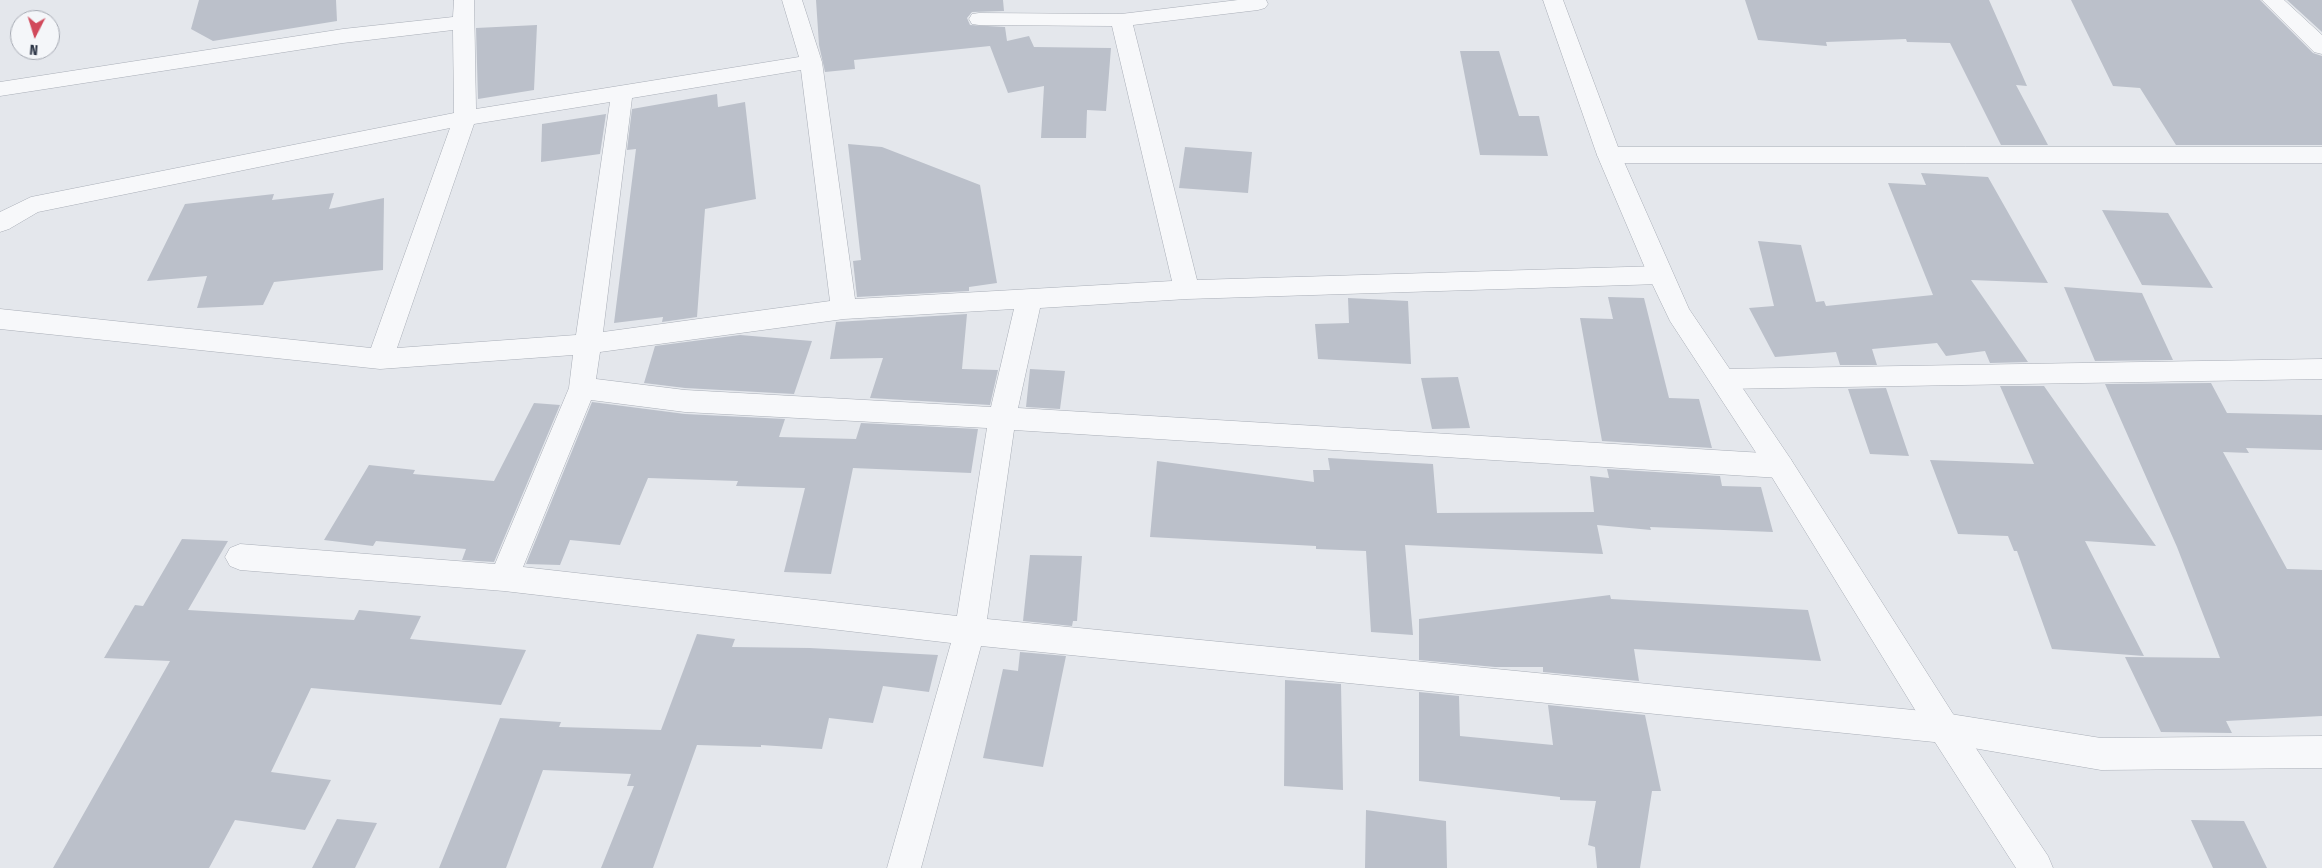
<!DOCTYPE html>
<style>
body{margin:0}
#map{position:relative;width:2322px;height:868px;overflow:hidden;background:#e4e7ec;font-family:"Fira Sans Condensed",sans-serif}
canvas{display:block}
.north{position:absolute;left:10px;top:10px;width:50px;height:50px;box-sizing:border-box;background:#f4f6f9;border:1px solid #a4a8b1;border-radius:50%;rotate:185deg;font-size:14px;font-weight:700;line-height:20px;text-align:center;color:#2b3445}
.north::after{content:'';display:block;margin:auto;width:18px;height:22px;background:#d1495b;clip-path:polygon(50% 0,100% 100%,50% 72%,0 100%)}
</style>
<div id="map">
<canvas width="2322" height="868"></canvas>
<div class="north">N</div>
</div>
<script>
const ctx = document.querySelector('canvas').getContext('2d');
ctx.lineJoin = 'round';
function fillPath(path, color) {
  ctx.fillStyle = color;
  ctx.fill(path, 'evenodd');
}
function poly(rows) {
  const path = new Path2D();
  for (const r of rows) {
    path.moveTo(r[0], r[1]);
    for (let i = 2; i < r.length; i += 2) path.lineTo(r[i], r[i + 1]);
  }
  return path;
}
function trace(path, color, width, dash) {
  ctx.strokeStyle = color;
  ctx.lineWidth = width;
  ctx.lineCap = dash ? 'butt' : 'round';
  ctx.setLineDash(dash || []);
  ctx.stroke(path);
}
fillPath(poly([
 [199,0,336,0,337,21,213,41,191,29],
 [816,0,1003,0,1004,11,972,12,967,18,970,25,1005,27,1007,41,1029,36,1034,47,1111,48,1106,111,1087,110,1086,138,1041,138,1044,86,1008,93,990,46,854,60,855,69,825,72,819,45],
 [1745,0,1989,0,2027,86,2016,85,2048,145,2001,145,1950,43,1907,42,1906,39,1826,42,1827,46,1758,40],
 [2071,0,2260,0,2313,53,2322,56,2322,145,2176,145,2140,88,2113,86],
 [2287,0,2322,0,2322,32],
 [537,25,534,90,478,99,476,28],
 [1460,51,1499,51,1519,116,1539,116,1548,156,1480,155],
 [717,94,718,107,745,102,756,199,705,209,697,317,662,322,663,317,614,323,636,149,627,150,632,109],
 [606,114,600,154,541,162,542,124],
 [848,144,882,147,980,185,997,283,969,287,969,291,857,297,853,261,861,260],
 [1185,147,1252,152,1248,193,1179,188],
 [1921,173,1988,177,2048,283,1971,280,2028,362,1990,363,1985,351,1946,356,1937,343,1872,349,1877,365,1840,365,1836,352,1775,357,1749,308,1774,306,1758,241,1801,245,1816,302,1824,301,1826,306,1933,295,1888,183,1926,185],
 [334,193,329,209,384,198,383,270,274,282,263,305,197,308,207,276,147,281,185,204,274,194,272,200],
 [2102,210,2168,213,2213,288,2142,285],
 [2064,287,2142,293,2173,360,2095,361],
 [1608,297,1644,298,1669,398,1699,399,1712,448,1602,441,1580,318,1613,319],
 [1348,298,1408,301,1411,364,1318,359,1315,324,1349,323],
 [967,314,962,369,998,370,990,405,870,398,883,358,830,359,836,322],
 [740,335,812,341,794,394,685,388,644,383,655,346],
 [1030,369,1065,371,1060,409,1026,407],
 [1458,377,1470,428,1432,429,1421,378],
 [2211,383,2227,413,2322,415,2322,450,2246,448,2249,453,2223,452,2287,569,2322,570,2322,716,2226,721,2232,733,2161,732,2125,657,2220,658,2177,547,2105,384],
 [2000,386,2044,386,2156,546,2085,541,2144,656,2052,649,2017,551,2014,551,2008,536,1958,534,1930,460,2034,464],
 [1886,388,1909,456,1870,454,1848,389],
 [592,402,685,414,785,419,779,437,856,439,861,423,978,429,971,473,853,468,831,574,784,572,805,488,736,486,738,481,648,478,620,545,570,540,560,565,526,564],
 [534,403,560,405,494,562,462,560,466,549,376,541,373,546,324,540,369,465,415,470,413,474,494,481],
 [1328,458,1433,464,1437,513,1594,512,1590,476,1609,478,1607,469,1720,476,1722,486,1761,487,1773,532,1650,527,1651,530,1597,525,1603,554,1405,545,1413,635,1371,632,1366,551,1316,549,1316,546,1150,537,1157,461,1314,482,1313,470,1330,470],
 [182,539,228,541,188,610,354,620,359,610,421,616,410,639,526,650,501,705,311,688,271,772,331,780,305,830,235,820,209,868,53,868,170,661,104,658,135,605,143,606],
 [1030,555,1082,556,1077,621,1073,621,1072,626,1023,621],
 [1610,595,1611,599,1808,610,1821,661,1634,649,1639,681,1543,672,1543,667,1495,667,1419,660,1419,619],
 [697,634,735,639,732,647,810,648,938,655,929,692,883,686,873,723,829,718,822,749,761,745,761,747,697,745,653,868,601,868,634,786,627,786,631,774,543,770,506,868,439,868,500,718,561,722,559,727,661,730],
 [1020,652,1066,656,1043,767,983,758,1003,669,1018,671],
 [1285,680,1341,684,1343,790,1284,786],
 [1419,692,1459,696,1460,736,1553,745,1548,705,1645,715,1661,791,1652,791,1640,868,1597,868,1595,847,1588,845,1596,801,1560,800,1560,797,1419,781],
 [1366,810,1446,821,1447,868,1365,868],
 [337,819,377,823,355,868,312,868],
 [2191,820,2244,821,2267,868,2213,868]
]), '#bbc0ca');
const minor = poly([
 [454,0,474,0,476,109,799,57,782,0,802,0,822,62,855,299,1172,281,1112,26,979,25,972,24,969,19,972,14,979,13,1121,14,1238,0,1266,0,1268,4,1265,8,1258,10,1133,25,1197,280,1660,266,1669,269,1672,275,1669,281,1660,284,1187,299,1040,308,1018,408,1780,454,1790,458,1794,466,1790,474,1780,478,1014,430,987,619,1944,713,2101,738,2322,736,2322,768,2101,770,1944,743,981,646,921,868,887,868,951,643,504,591,240,570,230,566,225,557,230,548,240,544,495,564,569,388,573,355,380,369,0,329,0,309,371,348,450,128,38,212,9,229,0,232,0,212,31,197,454,113,453,30,343,43,0,96,0,82,343,29,453,17,454,0],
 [801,70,830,301,603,332,632,98,801,70],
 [610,102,576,335,397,348,474,124,610,102],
 [1014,309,991,407,685,390,596,379,600,352,844,319,1014,309],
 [591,400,685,412,987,428,957,616,523,567,591,400],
 [2262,0,2284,0,2322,35,2322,54,2314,52,2262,0],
 [1609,147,2322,147,2322,163,1609,163,1601,161,1597,155,1601,149,1609,147],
 [2322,359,2322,379,1722,389,1713,386,1709,379,1713,372,1722,369,2322,359]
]);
const tertiary = poly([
 [1543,0,1563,0,1621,155,1689,309,1790,458,1955,717,2048,856,2053,868,2016,868,1933,739,1770,474,1670,321,1648,275,1597,155,1543,0]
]);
trace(minor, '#a9aeb7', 1);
trace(tertiary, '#a9aeb7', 1);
fillPath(minor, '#f7f8fa');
fillPath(tertiary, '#f7f8fa');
</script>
